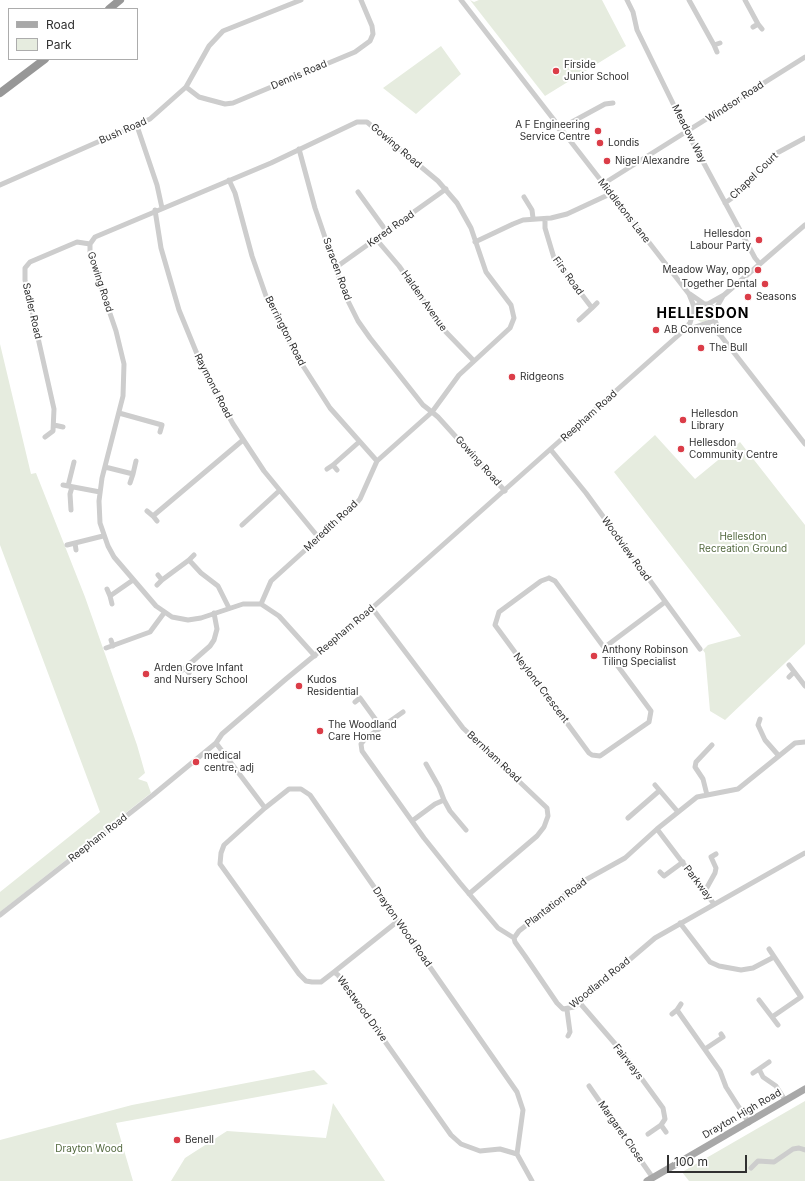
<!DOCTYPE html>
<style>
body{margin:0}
#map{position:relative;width:805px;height:1181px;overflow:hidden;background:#fff;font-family:Inter,sans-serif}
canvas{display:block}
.legend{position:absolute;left:8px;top:8px;width:130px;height:52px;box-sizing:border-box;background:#fff;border:1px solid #acacac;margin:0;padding:5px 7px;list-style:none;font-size:12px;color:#303030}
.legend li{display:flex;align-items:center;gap:8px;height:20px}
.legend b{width:20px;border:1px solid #acacac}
.scale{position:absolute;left:667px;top:1155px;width:80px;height:18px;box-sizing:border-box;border:2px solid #303030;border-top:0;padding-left:5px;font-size:12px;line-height:14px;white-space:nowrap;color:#303030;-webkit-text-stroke:3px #fff;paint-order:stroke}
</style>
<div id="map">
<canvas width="805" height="1181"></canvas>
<ul class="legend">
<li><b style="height:5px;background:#a8a8a8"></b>Road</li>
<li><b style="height:11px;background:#e6ecdf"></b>Park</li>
</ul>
<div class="scale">100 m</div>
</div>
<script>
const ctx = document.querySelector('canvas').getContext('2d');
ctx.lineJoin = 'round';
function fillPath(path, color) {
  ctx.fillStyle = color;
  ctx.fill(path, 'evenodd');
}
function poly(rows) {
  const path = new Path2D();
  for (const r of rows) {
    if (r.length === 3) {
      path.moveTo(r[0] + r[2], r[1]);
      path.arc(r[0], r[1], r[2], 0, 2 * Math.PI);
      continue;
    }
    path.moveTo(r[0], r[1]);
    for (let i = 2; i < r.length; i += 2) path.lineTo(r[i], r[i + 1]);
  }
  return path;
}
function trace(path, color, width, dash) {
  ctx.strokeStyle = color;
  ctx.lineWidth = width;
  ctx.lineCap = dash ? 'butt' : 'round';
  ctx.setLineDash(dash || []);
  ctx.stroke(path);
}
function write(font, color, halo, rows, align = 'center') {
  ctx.font = font + ' Inter,sans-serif';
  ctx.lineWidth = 4;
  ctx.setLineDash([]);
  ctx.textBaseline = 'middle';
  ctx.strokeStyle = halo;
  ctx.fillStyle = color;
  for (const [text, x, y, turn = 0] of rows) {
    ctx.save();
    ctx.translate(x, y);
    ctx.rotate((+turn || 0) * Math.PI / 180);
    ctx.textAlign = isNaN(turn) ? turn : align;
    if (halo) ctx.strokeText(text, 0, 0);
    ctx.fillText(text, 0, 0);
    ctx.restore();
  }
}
fillPath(poly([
 [470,0,474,2,479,0,602,0,626,46,545,96],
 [441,46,461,74,416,114,383,88],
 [703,314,8],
 [0,344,31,474,36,473,85,597,137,745,145,773,138,779,147,782,151,793,0,912,0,892,100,812,0,545],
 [655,435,695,479,740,442,805,525,805,644,725,720,710,711,705,653,703,650,708,645,741,636,614,472],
 [314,1070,328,1084,116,1123,133,1181,0,1181,0,1140,132,1105],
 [805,1101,805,1181,689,1181,682,1172],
 [333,1103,385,1181,171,1181,185,1158,227,1131,326,1138]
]), '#e6ecdf');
trace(poly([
 [461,0,689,294,693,304,693,310],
 [627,0,633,12,637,30,687,132,755,258,760,264],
 [689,0,714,45,720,43],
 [745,0,758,24,753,27],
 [758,24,762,29],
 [714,45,717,52],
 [186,87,199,97,210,100,225,104,233,103,355,52,370,41,373,34,372,26,361,0],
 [137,126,157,185,162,208],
 [559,129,605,104,613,103],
 [229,180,235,193,252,256,266,296,296,355,330,408,377,461],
 [603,184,805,57],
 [0,185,150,119,186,87,209,46,223,31,301,0],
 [358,192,387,232],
 [524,197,532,210,533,218],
 [725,203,739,193,745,184,777,153,805,138],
 [155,210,161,248,179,310,204,371,233,424,264,471,319,538],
 [545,219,545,228,554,258,592,308,597,303],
 [376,239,399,266,445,331,474,361],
 [475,242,513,224,523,220,551,218,567,214,610,194],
 [335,268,446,189],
 [690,294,703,303],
 [708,304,724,295,805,225],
 [714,318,721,335],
 [579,320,592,308],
 [705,325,712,328,721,336,805,444],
 [686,330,713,321,718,305,723,296],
 [119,413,162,425,160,432],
 [54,425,63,427],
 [45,437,53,431,54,409,25,280,25,268,30,262,77,242,90,244],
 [551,450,586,493,700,649],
 [105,467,133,474,136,461],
 [327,469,333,465],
 [337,470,333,465,359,442],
 [130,483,133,474],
 [63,485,100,492],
 [68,486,74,462],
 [71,510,70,494,72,487],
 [147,511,153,516,243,440],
 [153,516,157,521],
 [242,525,279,491],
 [75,543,76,550],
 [67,545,103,536],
 [194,555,189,560,201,573,218,586,229,608],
 [158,575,162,580,189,560],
 [549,578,555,581,651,711,649,722,600,756,592,755,589,753,495,625,499,612,541,581,549,578],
 [157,585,162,580],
 [107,589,110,596,133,580],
 [110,596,112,604],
 [261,604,271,581,355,505,360,499,377,461,432,412,423,405,370,338,358,321,344,293,315,208,299,149],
 [372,608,463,728,547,808,548,816,544,827,537,836,469,894],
 [111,640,113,646],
 [605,647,665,602],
 [106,648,150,632,164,613],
 [315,656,279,616,261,604,243,604,201,618,188,620,172,617,156,606,114,557,108,546,100,523,99,501,102,478,123,396,124,364,116,331,90,255,90,244,95,237,271,163,357,122,367,122,438,181,457,203,471,228,486,272,511,305,514,318,510,328,459,375,432,412,438,417,505,491],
 [789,665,805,686],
 [180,672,185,668],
 [189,673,185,668,210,646,214,640,217,629,214,613],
 [789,677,794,672],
 [355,702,360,698,381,727],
 [403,712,365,739,361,744,362,751,424,838,460,883,498,928,514,938,515,942,525,956,557,1003,563,1009,574,1007,655,938,805,853],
 [760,719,758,725,765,740,779,756],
 [216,743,265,808,289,789,301,789,310,795,517,1092,523,1110,517,1154,532,1181],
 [426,764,439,787,444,800],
 [655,785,678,812],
 [707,795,703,779,695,767,696,762,712,745],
 [265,808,224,845,221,853,220,864,299,974,306,981,312,982,321,982,334,972,338,975,451,1135,461,1144,480,1151,500,1149,517,1154],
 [628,818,659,791],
 [412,821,435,804,444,800,450,811,466,830],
 [657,829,714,904],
 [660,872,664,876,683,862],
 [705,891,715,873,716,868,711,857,716,854],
 [0,915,153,795,216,743,222,734,286,679,372,608,682,332,690,323,695,307,699,304,708,304,714,309,715,313],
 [680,923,710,962,719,966,741,970,753,968,774,957],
 [514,938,519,931,580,883,625,858,657,829,697,797,738,789,795,743,805,742],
 [334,972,398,921],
 [759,1000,772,1017,801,997,769,949],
 [579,1002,623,1053,663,1108,665,1119,661,1125,648,1134],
 [681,1004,677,1010,720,1071,726,1087,749,1123],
 [567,1010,570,1032,568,1036],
 [672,1014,677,1010],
 [772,1017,778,1025],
 [705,1049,723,1037,721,1034],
 [769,1062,759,1069,763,1077,776,1086,785,1100],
 [753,1073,759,1069],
 [589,1086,653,1178],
 [661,1125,666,1132],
 [751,1168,758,1161,774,1162,793,1149,799,1148,805,1150]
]), '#cdcdcd', 5);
trace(poly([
 [647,1181,805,1089]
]), '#a8a8a8', 7);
trace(poly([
 [109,9,120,0],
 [0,93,45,59]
]), '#979797', 8);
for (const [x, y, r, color] of [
 [556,71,4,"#db3d48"],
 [598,131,4,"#db3d48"],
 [600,143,4,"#db3d48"],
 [607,161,4,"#db3d48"],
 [759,240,4,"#db3d48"],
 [758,270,4,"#db3d48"],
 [765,284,4,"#db3d48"],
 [748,297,4,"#db3d48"],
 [656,330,4,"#db3d48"],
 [701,348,4,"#db3d48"],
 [512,377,4,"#db3d48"],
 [683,420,4,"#db3d48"],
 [681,449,4,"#db3d48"],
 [594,656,4,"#db3d48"],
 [146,674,4,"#db3d48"],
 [299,686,4,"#db3d48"],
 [320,731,4,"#db3d48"],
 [196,762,4,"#db3d48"],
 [177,1140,4,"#db3d48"]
]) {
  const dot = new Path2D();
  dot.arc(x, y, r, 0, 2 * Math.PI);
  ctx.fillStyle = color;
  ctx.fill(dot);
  trace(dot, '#fff', 1.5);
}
write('10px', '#303030', '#fff', [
 ["Firside",564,65],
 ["Junior School",564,77],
 ["A F Engineering",590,125,"right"],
 ["Service Centre",590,137,"right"],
 ["Londis",608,143],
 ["Nigel Alexandre",615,161],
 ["Hellesdon",751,234,"right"],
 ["Labour Party",751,246,"right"],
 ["Meadow Way, opp",750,270,"right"],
 ["Together Dental",757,284,"right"],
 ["Seasons",756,297],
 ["AB Convenience",664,330],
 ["The Bull",709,348],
 ["Ridgeons",520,377],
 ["Hellesdon",691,414],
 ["Library",691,426],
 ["Hellesdon",689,443],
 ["Community Centre",689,455],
 ["Anthony Robinson",602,650],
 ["Tiling Specialist",602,662],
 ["Arden Grove Infant",154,668],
 ["and Nursery School",154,680],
 ["Kudos",307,680],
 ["Residential",307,692],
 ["The Woodland",328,725],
 ["Care Home",328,737],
 ["medical",204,756],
 ["centre, adj",204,768],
 ["Benell",185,1140]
], 'left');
write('10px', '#303030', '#fff', [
 ["Dennis Road",299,75,-23],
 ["Windsor Road",735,102,-33],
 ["Bush Road",123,131,-24],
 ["Meadow Way",689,134,63],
 ["Gowing Road",396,146,40],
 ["Chapel Court",754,176,-44],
 ["Middletons Lane",624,211,52],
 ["Kered Road",391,229,-35],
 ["Saracen Road",337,269,70],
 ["Firs Road",568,276,54],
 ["Gowing Road",100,282,72],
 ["Halden Avenue",424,301,55],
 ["Sadler Road",32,311,77],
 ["Berrington Road",285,331,63],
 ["Raymond Road",213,386,63],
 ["Reepham Road",589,416,-42],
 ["Gowing Road",478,461,48],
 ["Meredith Road",331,526,-43],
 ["Woodview Road",626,549,54],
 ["Reepham Road",346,630,-40],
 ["Neylond Crescent",541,688,53],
 ["Bernham Road",494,757,43],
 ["Reepham Road",98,838,-38],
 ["Parkway",698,883,53],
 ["Plantation Road",556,903,-37],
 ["Drayton Wood Road",402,927,55],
 ["Woodland Road",600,983,-39],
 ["Westwood Drive",362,1009,54],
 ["Fairways",628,1062,52],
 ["Drayton High Road",742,1114,-30],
 ["Margaret Close",621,1132,55]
]);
write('10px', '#53693f', '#fff', [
 ["Hellesdon",743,537],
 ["Recreation Ground",743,549],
 ["Drayton Wood",89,1149]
]);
ctx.letterSpacing = '1px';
write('bold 14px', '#000', '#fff', [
 ["HELLESDON",703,314]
]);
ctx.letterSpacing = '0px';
</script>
